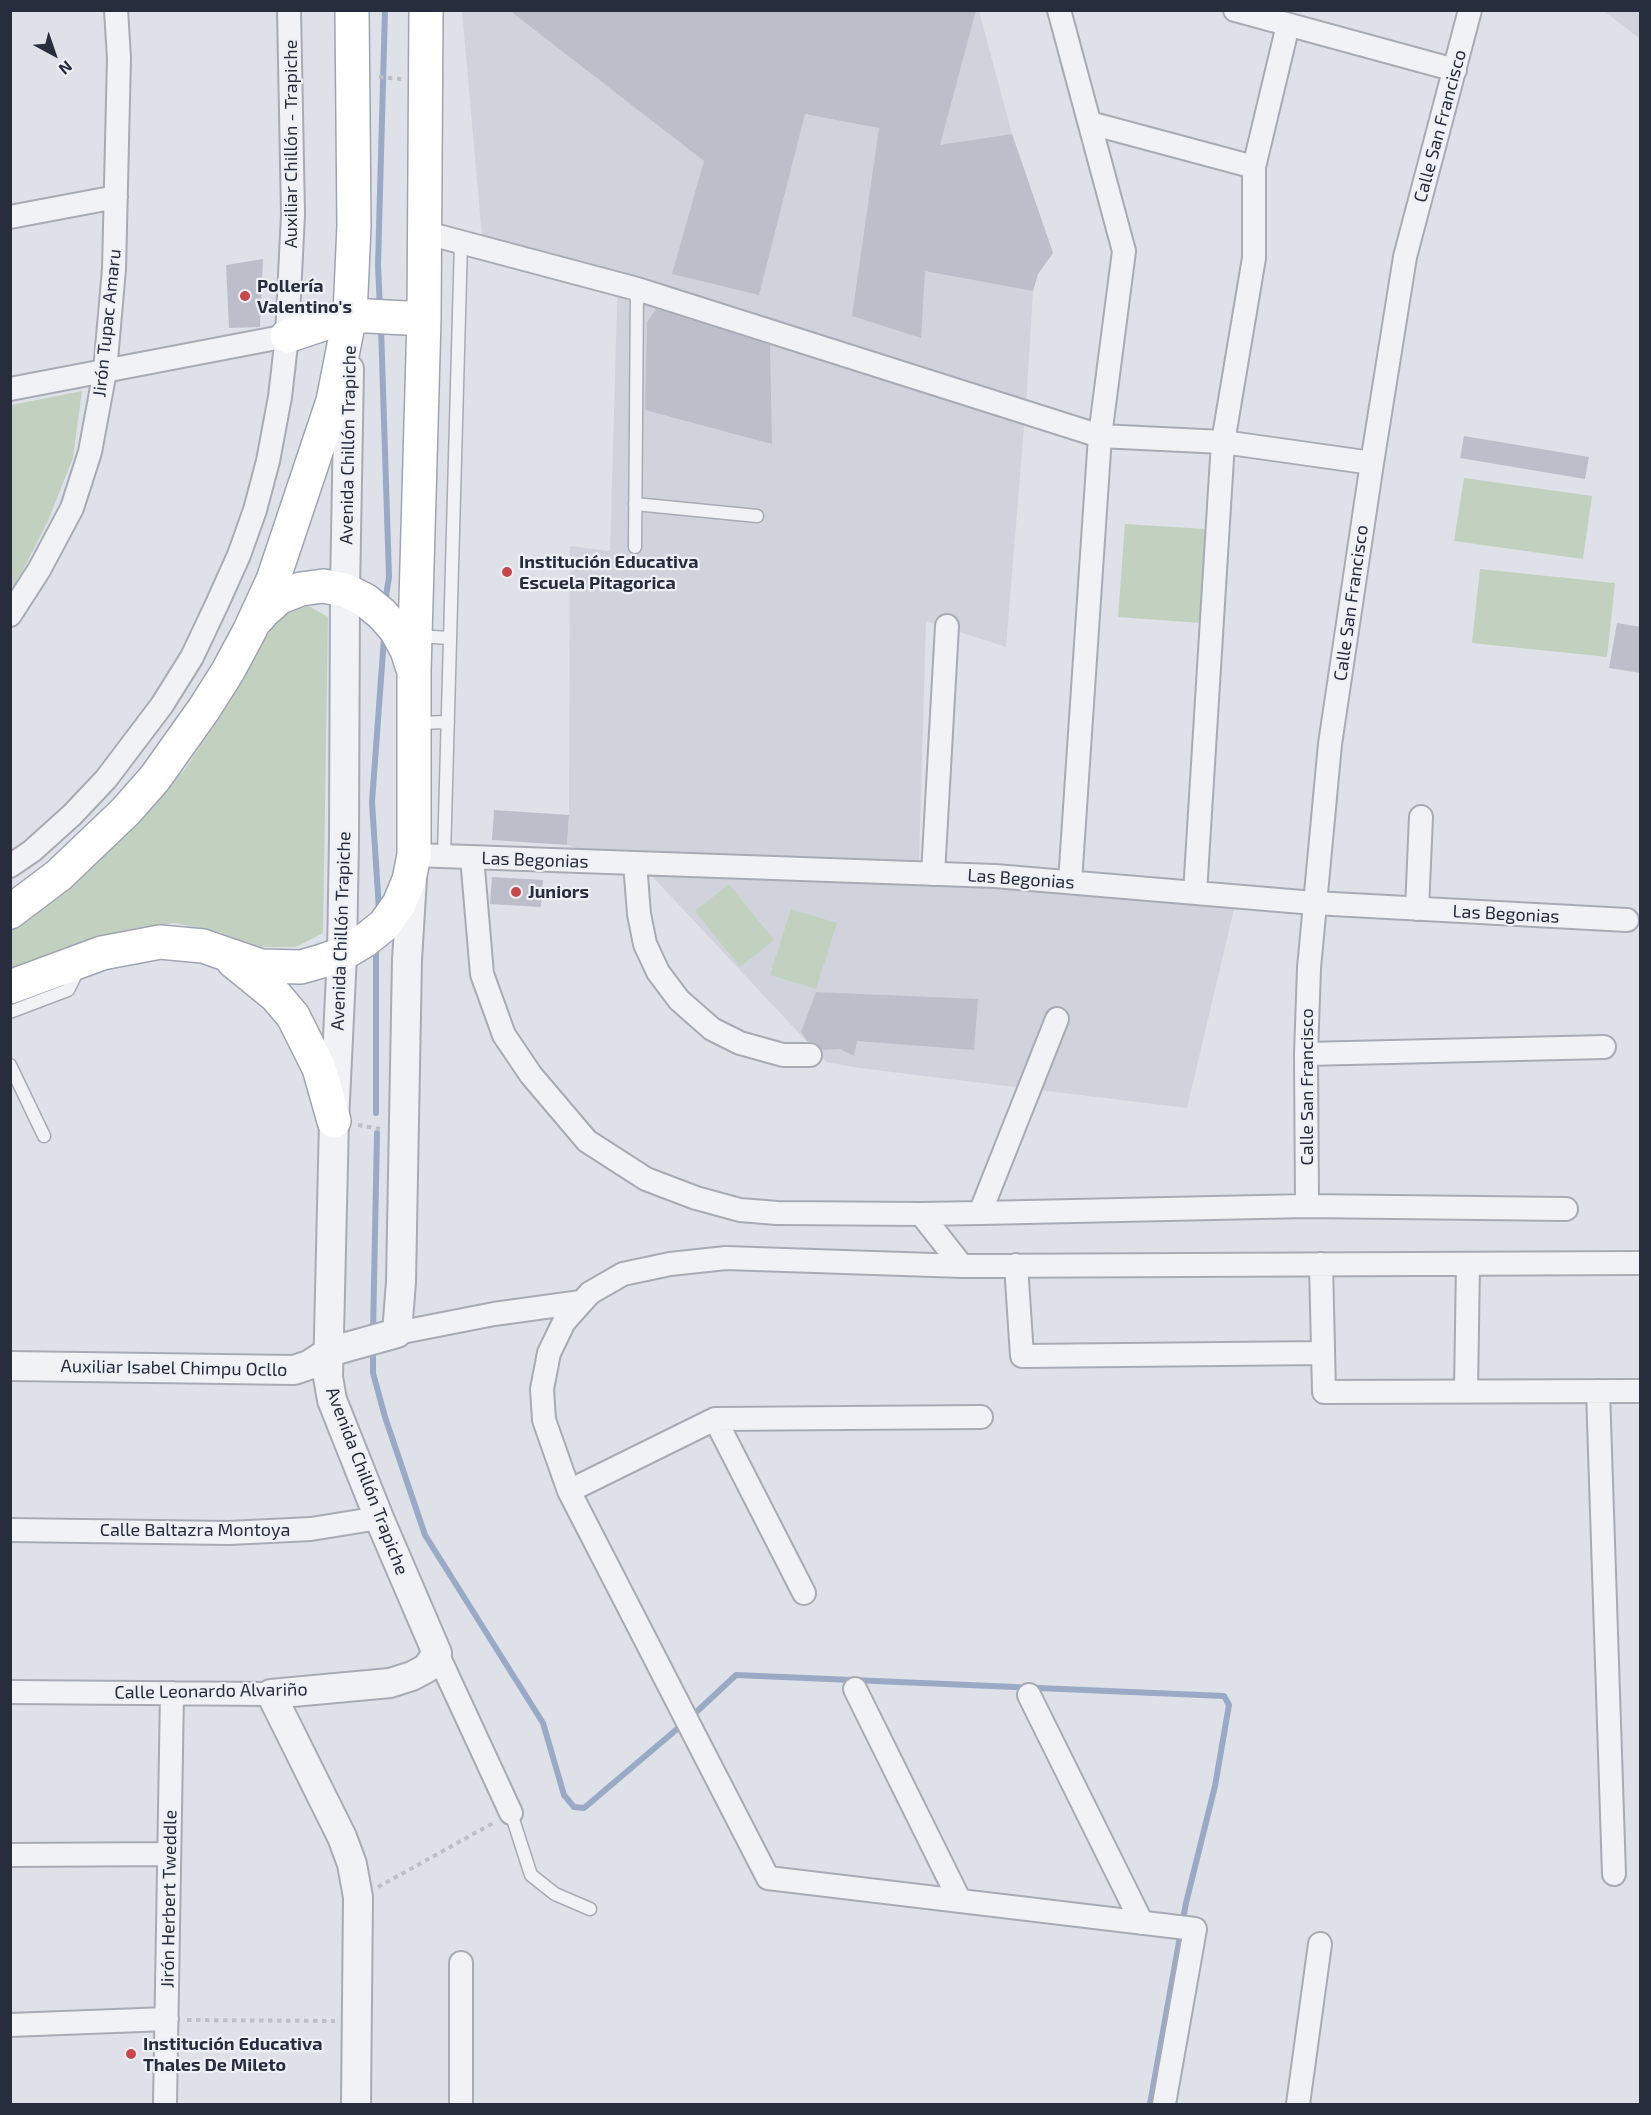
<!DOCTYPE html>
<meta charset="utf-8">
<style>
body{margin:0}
#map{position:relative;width:1651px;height:2115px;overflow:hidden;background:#dee1e7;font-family:"Exo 2",sans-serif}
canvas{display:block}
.frame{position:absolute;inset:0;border:12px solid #282d3d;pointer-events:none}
.north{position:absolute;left:24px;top:24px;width:60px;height:60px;-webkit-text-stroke:4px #edf0f5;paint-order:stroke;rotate:140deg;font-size:16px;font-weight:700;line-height:24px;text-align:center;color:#282d3d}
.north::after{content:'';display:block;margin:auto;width:21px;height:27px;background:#282d3d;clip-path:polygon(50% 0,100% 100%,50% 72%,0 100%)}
</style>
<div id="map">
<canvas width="1651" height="2115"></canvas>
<div class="frame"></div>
<div class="north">N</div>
</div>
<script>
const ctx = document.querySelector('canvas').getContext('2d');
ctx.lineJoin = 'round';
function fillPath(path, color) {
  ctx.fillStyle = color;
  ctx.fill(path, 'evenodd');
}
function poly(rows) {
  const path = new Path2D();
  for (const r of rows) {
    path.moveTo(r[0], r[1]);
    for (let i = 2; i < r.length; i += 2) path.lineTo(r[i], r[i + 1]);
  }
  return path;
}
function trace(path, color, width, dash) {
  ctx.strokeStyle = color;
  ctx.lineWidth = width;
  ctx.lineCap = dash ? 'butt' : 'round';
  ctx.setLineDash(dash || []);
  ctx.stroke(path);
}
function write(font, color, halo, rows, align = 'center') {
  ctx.font = font + ' "Exo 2",sans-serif';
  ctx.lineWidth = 4.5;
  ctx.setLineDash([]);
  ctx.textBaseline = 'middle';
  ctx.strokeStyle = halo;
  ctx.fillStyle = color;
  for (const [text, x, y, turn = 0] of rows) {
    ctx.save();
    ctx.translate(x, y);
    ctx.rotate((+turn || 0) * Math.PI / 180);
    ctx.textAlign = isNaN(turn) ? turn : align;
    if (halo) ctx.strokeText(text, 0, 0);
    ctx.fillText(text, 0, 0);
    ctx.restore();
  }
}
fillPath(poly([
 [462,11,979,11,1012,134,1053,253,1038,274,1033,291,1027,390,1006,647,926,621,919,862,1239,888,1187,1108,859,1068,826,1062,650,874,567,845,569,815,570,546,610,551,618,273,482,236],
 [1604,11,1640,11,1640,39]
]), '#d0d3dc');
fillPath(poly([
 [82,391,73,458,48,521,21,574,11,589,11,405],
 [1464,478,1592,496,1583,559,1454,541],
 [1125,524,1221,530,1214,624,1118,617],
 [1480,569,1615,583,1607,657,1472,643],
 [307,605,328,617,323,933,296,947,254,947,219,932,174,923,110,935,11,975,10,931,28,920,83,875,140,818,185,769,220,717,280,614],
 [729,884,774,940,740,967,695,911],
 [791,909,837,923,816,989,770,975]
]), '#c2d1bf');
trace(poly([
 [380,308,378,265,385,10],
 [381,327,389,577,385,602],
 [379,910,372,802,384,638],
 [376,1113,376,951],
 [373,1333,377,1133],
 [373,1349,373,1373,385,1417,425,1535,543,1723,564,1795,574,1807,584,1808,683,1724],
 [691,1717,736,1675,1224,1696,1229,1705,1215,1786,1186,1903,1150,2104]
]), '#9aaac6', 6);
fillPath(poly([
 [509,10,976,10,940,145,1012,134,1053,253,1038,274,1033,291,925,271,921,338,852,316,879,128,805,114,759,295,672,274,704,161],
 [263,259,260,327,229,328,226,265],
 [656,309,770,345,772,444,645,410,647,322],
 [1464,436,1589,457,1585,479,1460,458],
 [1617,623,1641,627,1641,673,1609,668],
 [494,810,569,815,567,845,492,840],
 [492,877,543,880,541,907,490,904],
 [816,992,978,999,974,1050,857,1041,854,1056,840,1049,822,1050,816,1043,807,1041,801,1032]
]), '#bcbfca');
const service = poly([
 [635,504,757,516],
 [635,547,637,289],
 [416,636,450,638],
 [415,723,448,722],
 [444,856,461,242],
 [10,1012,68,990,79,968],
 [10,1065,44,1136],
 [511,1813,531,1875,555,1894,590,1909]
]);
const minor = poly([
 [1059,10,1124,251,1100,436,1070,882],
 [1235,10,1455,70],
 [1090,123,1254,167],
 [10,217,116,197],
 [423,232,637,289,1100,436,1223,442,1372,463],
 [10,389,287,336],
 [10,615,39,570,72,508,90,452,105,371,114,269,119,58,116,10],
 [414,855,995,876,1314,903,1627,920],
 [472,857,482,974,504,1035,531,1075,587,1141,646,1179,696,1198,740,1210,777,1213,921,1214,962,1266],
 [635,863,639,914,645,944,658,972,679,1000,712,1029,740,1043,783,1055,810,1055],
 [10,866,32,851,72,815,106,779,162,705,192,657,217,604,239,555,255,510,268,461,280,397,287,336,293,214,289,10],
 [933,874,947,626],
 [1195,893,1223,442,1254,258,1254,167,1288,25],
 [1417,909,1421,817],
 [1306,1054,1604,1047],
 [1307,1206,1306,1054,1309,968,1330,744,1372,463,1405,257,1470,10],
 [980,1213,1307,1206,1566,1209],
 [921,1214,980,1213,1057,1019],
 [1321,1264,1324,1392,1640,1391],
 [1016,1265,1022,1356,1323,1353],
 [397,1333,494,1314,581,1302],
 [1466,1391,1468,1264],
 [1598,1391,1614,1874],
 [715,1419,804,1593],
 [569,1491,715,1419,981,1417],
 [10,1530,229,1533,311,1529,379,1518],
 [437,1653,511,1813],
 [855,1689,960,1901],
 [10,1692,271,1694],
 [1029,1695,1142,1923],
 [10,1855,169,1854],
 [461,1963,461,2104],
 [10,2025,167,2019],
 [165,2104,172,1693],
 [1164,2104,1195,1929,768,1878,569,1491,544,1420,542,1389,549,1353,564,1322,590,1293,623,1274,670,1264,726,1258,962,1266,1640,1263],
 [1298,2104,1320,1944]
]);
const tertiary = poly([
 [349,369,345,590,344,839,342,954,334,1121,328,1377,332,1400,379,1518,437,1653,427,1668,412,1676,390,1683,271,1694,342,1837,352,1864,358,1897,356,2104],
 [10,1366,294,1370,309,1365,329,1352,397,1333,401,1282,407,960,412,878]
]);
const primary = poly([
 [287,336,350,315,424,319],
 [258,618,263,612,280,597,301,589,323,586,345,590,365,600,382,614,396,630,407,650,412,666],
 [10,912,59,875,126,811,155,778,204,709,228,671,250,630,273,580,333,401,350,315,354,226,352,10],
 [233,961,276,996,293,1016,319,1068,334,1121],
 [10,987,102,953,160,942,203,946,261,966,301,967,322,961,342,954,364,941,384,925,399,904,409,880,414,855,414,671,424,319,426,10]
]);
trace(service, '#a7abb4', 15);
trace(minor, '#a7abb4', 26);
trace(tertiary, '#a7abb4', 32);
trace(primary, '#9ea4b2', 36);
trace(poly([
 [379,77,401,79],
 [358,1125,380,1129],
 [378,1887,495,1822],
 [187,2020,335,2021]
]), '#bdbfc6', 4, [4.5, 4.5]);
trace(service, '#f1f2f6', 12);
trace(minor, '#f1f2f6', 22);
trace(tertiary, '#f1f2f6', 28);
trace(primary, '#fff', 33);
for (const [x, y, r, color] of [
 [245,296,6,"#c9464b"],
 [507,572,6,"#c9464b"],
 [516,892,6,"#c9464b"],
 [131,2054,6,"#c9464b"]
]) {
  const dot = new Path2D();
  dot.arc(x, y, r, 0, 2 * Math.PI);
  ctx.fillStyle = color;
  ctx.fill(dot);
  trace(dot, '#edf0f5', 2);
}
write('18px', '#282d3d', '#edf0f5', [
 ["Calle San Francisco",1440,126,-75],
 ["Auxiliar Chillón - Trapiche",291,144,-90],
 ["Jirón Tupac Amaru",107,323,-84],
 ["Avenida Chillón Trapiche",348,445,-89],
 ["Calle San Francisco",1351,603,-82],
 ["Las Begonias",535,860,2],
 ["Las Begonias",1021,879,4],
 ["Las Begonias",1506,914,3],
 ["Avenida Chillón Trapiche",341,931,-88],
 ["Calle San Francisco",1307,1087,-90],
 ["Auxiliar Isabel Chimpu Ocllo",174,1368,1],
 ["Avenida Chillón Trapiche",367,1481,69],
 ["Calle Baltazra Montoya",195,1530],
 ["Calle Leonardo Alvariño",211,1691,-1],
 ["Jirón Herbert Tweddle",169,1899,-89]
]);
write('bold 18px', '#282d3d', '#edf0f5', [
 ["Pollería",257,286],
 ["Valentino's",257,307],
 ["Institución Educativa",519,562],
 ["Escuela Pitagorica",519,583],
 ["Juniors",528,892],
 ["Institución Educativa",143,2044],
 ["Thales De Mileto",143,2065]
], 'left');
</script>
